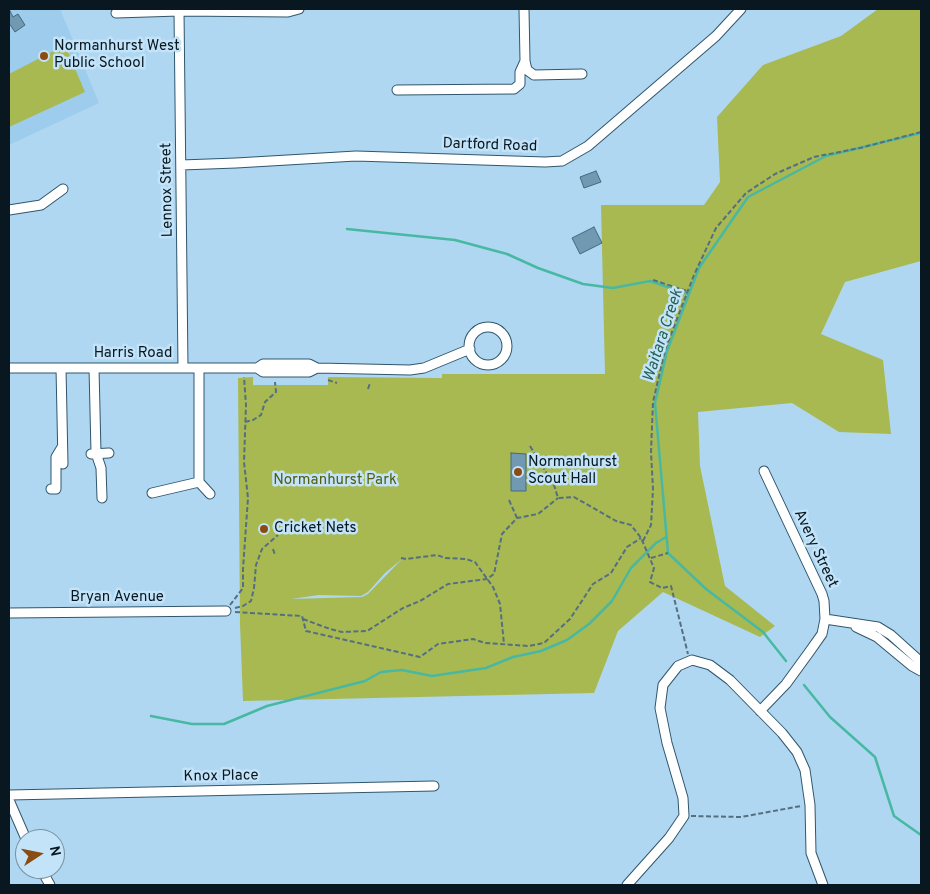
<!DOCTYPE html>
<style>
body{margin:0}
#map{position:relative;width:930px;height:894px;overflow:hidden;background:#afd7f2;font-family:Overpass,sans-serif}
canvas{display:block}
.frame{position:absolute;inset:0;border:10px solid #081720;pointer-events:none}
.north{position:absolute;left:15px;top:829px;width:50px;height:50px;box-sizing:border-box;background:#c3e3f9;border:1px solid #7891a2;border-radius:50%;rotate:79deg;font-size:14px;font-weight:700;line-height:20px;text-align:center;color:#081720}
.north::after{content:'';display:block;margin:auto;width:18px;height:22px;background:#8b4c11;clip-path:polygon(50% 0,100% 100%,50% 72%,0 100%)}
</style>
<div id="map">
<canvas width="930" height="894"></canvas>
<div class="frame"></div>
<div class="north">N</div>
</div>
<script>
const ctx = document.querySelector('canvas').getContext('2d');
ctx.lineJoin = 'round';
function fillPath(path, color) {
  ctx.fillStyle = color;
  ctx.fill(path, 'evenodd');
}
function poly(rows) {
  const path = new Path2D();
  for (const r of rows) {
    if (r.length === 3) {
      path.moveTo(r[0] + r[2], r[1]);
      path.arc(r[0], r[1], r[2], 0, 2 * Math.PI);
      continue;
    }
    path.moveTo(r[0], r[1]);
    for (let i = 2; i < r.length; i += 2) path.lineTo(r[i], r[i + 1]);
  }
  return path;
}
function trace(path, color, width, dash) {
  ctx.strokeStyle = color;
  ctx.lineWidth = width;
  ctx.lineCap = dash ? 'butt' : 'round';
  ctx.setLineDash(dash || []);
  ctx.stroke(path);
}
function write(font, color, halo, rows, align = 'center') {
  ctx.font = font + ' Overpass,sans-serif';
  ctx.lineWidth = 5;
  ctx.setLineDash([]);
  ctx.textBaseline = 'middle';
  ctx.strokeStyle = halo;
  ctx.fillStyle = color;
  for (const [text, x, y, turn = 0] of rows) {
    ctx.save();
    ctx.translate(x, y);
    ctx.rotate((+turn || 0) * Math.PI / 180);
    ctx.textAlign = isNaN(turn) ? turn : align;
    if (halo) ctx.strokeText(text, 0, 0);
    ctx.fillText(text, 0, 0);
    ctx.restore();
  }
}
fillPath(poly([
 [9,9,60,9,99,103,9,145]
]), '#9dccec');
fillPath(poly([
 [878,9,921,9,921,261,845,282,821,334,883,360,891,434,839,432,792,403,698,412,700,466,725,586,775,626,760,637,663,592,618,631,594,693,243,701,240,624,238,378,253,377,253,385,328,385,328,377,442,378,442,374,605,374,601,205,704,205,720,182,717,117,763,65,841,36],
 [402,559,368,594,362,597,291,599,319,595,361,596,368,592,385,573],
 [65,45,85,92,9,127,9,74]
]), '#a8b951');
trace(poly([
 [347,229,455,240,507,254,538,268,583,284,613,288,650,281,688,294],
 [786,661,763,632,706,589,668,553,655,403,667,351,699,268,748,197,826,156,921,133],
 [804,685,830,717,875,757,894,816,921,835],
 [151,716,192,724,224,724,267,706,365,681,381,672,402,670,432,676,486,668,513,657,541,651,567,640,589,624,612,601,631,568,656,543,666,537]
]), '#49b8a2', 2.5);
const building = poly([
 [9,9,13,17,18,14,25,25,15,32,9,23,9,9],
 [596,171,601,182,584,188,580,177,596,171],
 [594,227,602,243,580,254,572,238,594,227],
 [511,453,526,454,526,491,511,491,511,453]
]);
fillPath(building, '#7299b2');
trace(building, '#446980', 1);
const minor = poly([
 [524,9,525,61,527,70,534,75,582,74],
 [179,11,183,368],
 [116,13,179,11,288,12,299,9],
 [397,90,514,89,520,84,520,72,525,61],
 [181,165,236,163,356,156,545,162,562,161,588,146,716,36,741,9],
 [9,210,41,205,63,189],
 [488,346,19],
 [9,368,257,368,263,372,309,372,317,368,410,370,424,368,470,349],
 [61,368,63,464],
 [94,368,96,453,101,468,102,498],
 [257,368,263,364,309,364,317,368],
 [91,454,109,453],
 [199,482,210,494],
 [51,489,56,489,56,457,62,447],
 [152,493,199,482,199,368],
 [9,613,226,611],
 [825,619,878,627,891,635,921,662],
 [856,627,877,637,912,666,921,671],
 [760,711,786,684,810,651,822,634,825,619,824,601,822,594,764,471],
 [9,795,434,786],
 [9,800,26,839],
 [41,869,50,885],
 [627,885,669,838,684,816,683,798,667,743,660,708,663,685,678,666,692,660,710,665,730,680,782,733,797,752,805,770,810,805,811,853,823,885]
]);
trace(minor, '#31566c', 11);
trace(poly([
 [653,280,687,291],
 [328,380,337,383],
 [368,389,370,383],
 [245,422,253,420,261,415,265,402,276,392,275,382],
 [530,446,554,485,558,498,574,497,616,521,631,525,641,538,654,568,650,582,662,588,671,586,688,654],
 [509,500,517,518],
 [643,541,651,525,653,489,651,452,653,402,665,350,694,275,716,228,746,193,775,174,814,157,860,148,921,132],
 [273,549,275,555],
 [401,558,406,559,437,555,445,558,466,559,475,562,493,587,500,604,504,644],
 [651,558,668,553],
 [230,605,243,588,243,569,248,498,244,462,246,405,244,377],
 [235,608,243,606,251,601,254,588,256,565,262,549,278,535],
 [235,612,302,616,306,631,420,657,438,644,473,639,485,643,529,646,544,643,570,619,593,584,611,573,627,547,641,538],
 [303,619,330,629,342,632,367,631,403,608,420,601,448,584,487,579,494,574,502,534,517,518,538,514,558,498],
 [691,816,741,817,801,806]
]), '#556f81', 2, [5, 2.5]);
trace(minor, '#fff', 9);
for (const [x, y, r, color] of [
 [44,56,5,"#8b4c11"],
 [518,472,5,"#8b4c11"],
 [264,529,5,"#8b4c11"]
]) {
  const dot = new Path2D();
  dot.arc(x, y, r, 0, 2 * Math.PI);
  ctx.fillStyle = color;
  ctx.fill(dot);
  trace(dot, '#c3e3f9', 2);
}
write('15px', '#081720', '#c3e3f9', [
 ["Normanhurst West",54,47],
 ["Public School",54,64],
 ["Normanhurst",528,463],
 ["Scout Hall",528,480],
 ["Cricket Nets",274,529]
], 'left');
write('15px', '#081720', '#c3e3f9', [
 ["Dartford Road",490,146,2],
 ["Lennox Street",168,190,-91],
 ["Harris Road",133,354],
 ["Avery Street",815,549,65],
 ["Bryan Avenue",117,598],
 ["Knox Place",221,777,-1]
]);
write('15px', '#535d0e', '#c3e3f9', [
 ["Normanhurst Park",335,481]
]);
write('italic 16px', '#276256', '#c3e3f9', [
 ["Waitara Creek",664,336,-72]
]);
</script>
